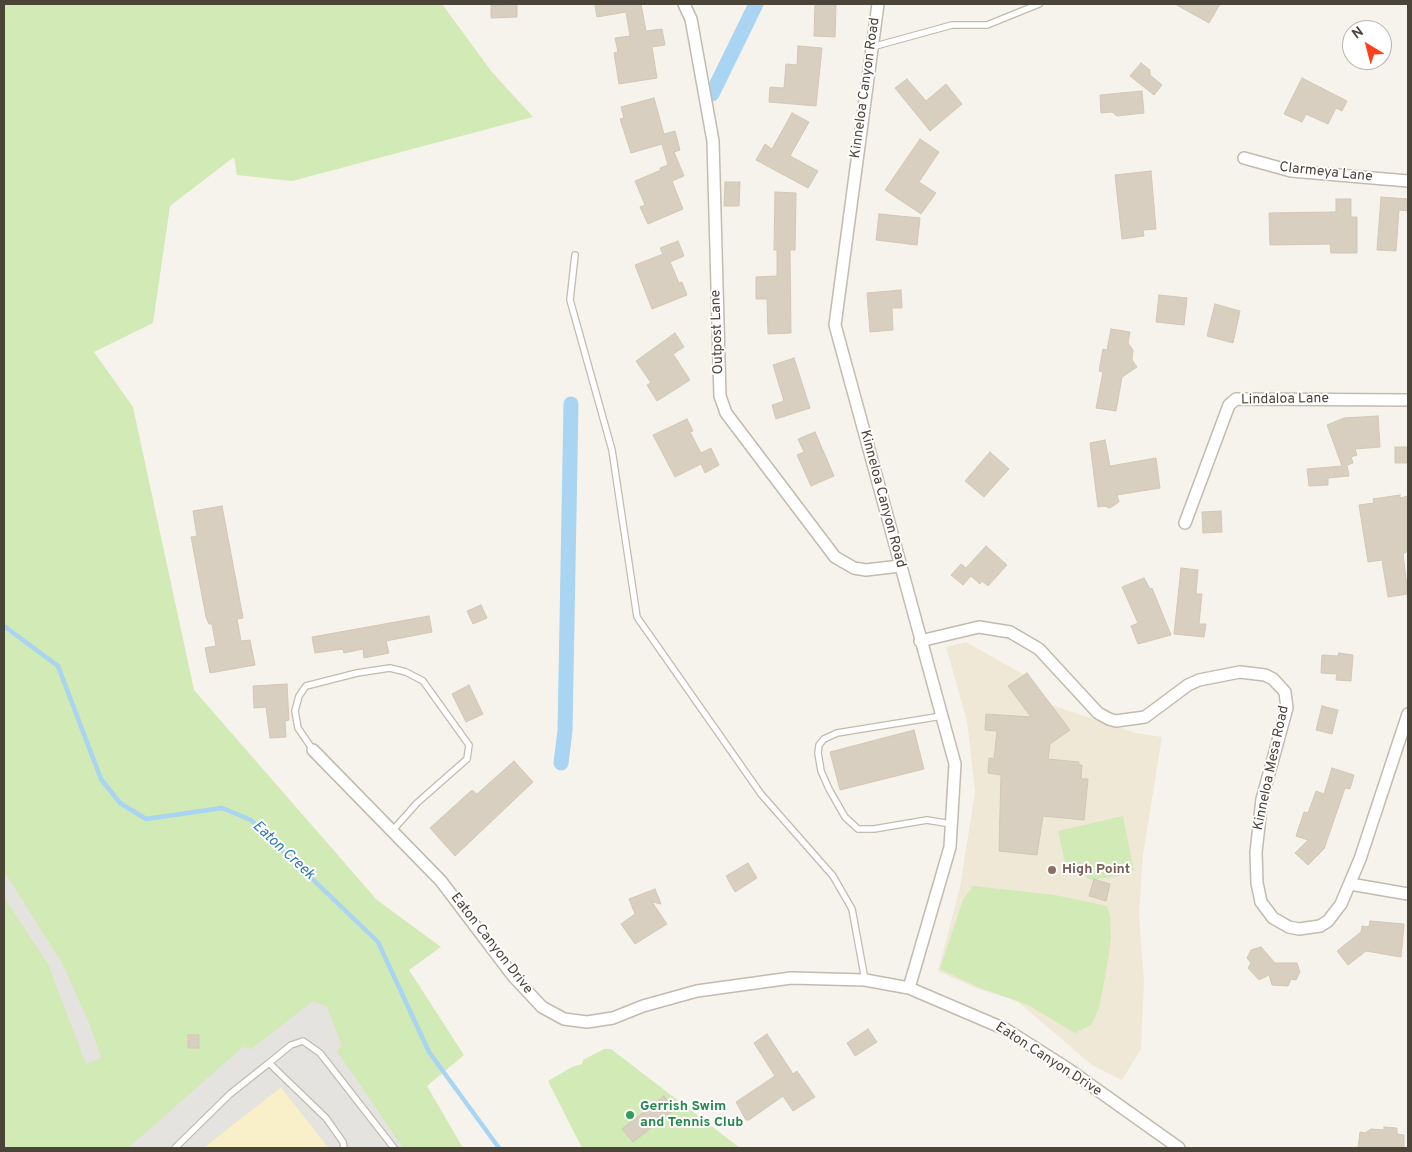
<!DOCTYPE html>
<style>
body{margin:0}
#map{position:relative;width:1412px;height:1152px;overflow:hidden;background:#f6f3ec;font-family:Overpass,sans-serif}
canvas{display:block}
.frame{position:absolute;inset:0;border:5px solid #4b4439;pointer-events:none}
.north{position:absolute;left:1342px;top:20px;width:50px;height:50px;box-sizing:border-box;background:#fff;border:1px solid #b7b4b0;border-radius:50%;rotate:323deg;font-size:14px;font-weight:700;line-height:20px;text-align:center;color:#4b4439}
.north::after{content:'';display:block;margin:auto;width:18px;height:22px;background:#fc3f1d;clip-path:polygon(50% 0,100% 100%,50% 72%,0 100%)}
</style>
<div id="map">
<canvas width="1412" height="1152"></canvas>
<div class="frame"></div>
<div class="north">N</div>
</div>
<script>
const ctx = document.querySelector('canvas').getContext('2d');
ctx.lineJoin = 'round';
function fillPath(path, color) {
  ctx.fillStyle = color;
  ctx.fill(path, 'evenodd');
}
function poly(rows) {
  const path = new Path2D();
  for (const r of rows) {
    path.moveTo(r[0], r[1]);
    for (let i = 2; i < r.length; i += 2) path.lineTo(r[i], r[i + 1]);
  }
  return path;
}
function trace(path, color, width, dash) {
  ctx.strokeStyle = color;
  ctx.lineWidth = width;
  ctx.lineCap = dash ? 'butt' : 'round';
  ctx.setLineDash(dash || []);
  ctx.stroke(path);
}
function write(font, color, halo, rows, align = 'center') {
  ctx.font = font + ' Overpass,sans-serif';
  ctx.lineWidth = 4;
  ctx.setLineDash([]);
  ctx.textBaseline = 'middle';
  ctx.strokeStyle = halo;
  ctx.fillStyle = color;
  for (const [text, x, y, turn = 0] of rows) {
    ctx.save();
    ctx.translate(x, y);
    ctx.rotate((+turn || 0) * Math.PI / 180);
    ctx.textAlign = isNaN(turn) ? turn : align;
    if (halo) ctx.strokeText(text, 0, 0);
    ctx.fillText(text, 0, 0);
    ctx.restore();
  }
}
fillPath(poly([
 [966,642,1030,678,1051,705,1136,733,1162,737,1143,854,1139,915,1144,981,1141,1049,1122,1080,1092,1065,1017,1001,976,988,938,971,960,887,975,792,967,721,946,647]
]), '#efe8d6');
fillPath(poly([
 [4,4,442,4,492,72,533,117,292,181,237,175,234,157,170,206,153,323,94,352,133,407,194,690,377,900,441,947,409,970,464,1055,427,1086,463,1148,4,1148],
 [1123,816,1134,871,1130,871,1131,874,1091,880,1065,863,1058,831],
 [973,886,1055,895,1107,906,1110,916,1111,936,1108,961,1099,1008,1091,1025,1075,1033,1028,1005,978,987,940,969,963,900],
 [604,1049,611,1049,740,1148,582,1148,548,1081,572,1067,582,1064,583,1060]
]), '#d2eab5');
fillPath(poly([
 [281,1087,329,1148,203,1148]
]), '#f9efc9');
fillPath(poly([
 [4,871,62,963,90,1025,101,1058,86,1064,48,964,4,897],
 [313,1001,327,1007,342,1046,337,1051,403,1148,329,1148,281,1087,203,1148,128,1148,243,1047,251,1049]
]), '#e5e3e0');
trace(poly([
 [4,626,58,666,101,779,120,803,146,819,222,808,251,820,378,942,429,1052,499,1148]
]), '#a9d4f2', 4.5);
trace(poly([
 [712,94,756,4],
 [561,763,565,731,571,404]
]), '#a9d4f2', 15);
const building = poly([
 [517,4,517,17,491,18,491,5,517,4],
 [595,4,641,4,646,31,662,29,665,45,652,47,657,78,619,84,614,53,618,52,615,38,630,36,626,12,597,17,595,4],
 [815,4,836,4,835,37,814,36,815,4],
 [1175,4,1220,4,1209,23,1175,4],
 [798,46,822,48,816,106,769,102,770,87,784,88,786,64,797,65,798,46],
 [1141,63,1150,70,1150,75,1162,85,1154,95,1130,76,1141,63],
 [1302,78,1347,101,1342,111,1336,108,1328,124,1306,114,1302,122,1284,114,1302,78],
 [907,79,926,101,946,84,962,104,930,131,895,88,907,79],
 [1142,91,1144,113,1117,116,1112,112,1101,113,1100,95,1142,91],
 [654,98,664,134,675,131,680,150,674,152,684,176,672,181,683,209,648,224,640,207,645,205,635,181,661,170,660,168,668,165,662,144,631,153,620,119,624,118,621,107,654,98],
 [792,113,809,122,790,156,818,171,808,188,756,160,765,144,772,149,792,113],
 [920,139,939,152,919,182,936,193,921,214,885,190,920,139],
 [1151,171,1156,229,1143,230,1144,236,1122,239,1115,175,1151,171],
 [725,182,740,182,739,206,724,206,725,182],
 [775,192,796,193,795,250,790,250,791,333,768,334,767,299,756,299,756,277,777,276,777,250,774,250,775,192],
 [1381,197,1408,199,1408,211,1399,210,1396,251,1377,250,1381,197],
 [1336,199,1351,199,1351,217,1357,217,1357,253,1331,253,1330,244,1270,245,1269,213,1336,212,1336,199],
 [879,214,920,218,917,245,876,240,879,214],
 [678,241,684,256,670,262,679,283,682,282,687,295,652,309,635,265,663,254,660,248,678,241],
 [901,290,902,308,892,308,893,330,870,332,867,293,901,290],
 [1159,295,1187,298,1184,325,1156,322,1159,295],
 [1215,304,1240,311,1233,343,1207,336,1215,304],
 [1111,329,1130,332,1128,343,1133,350,1132,360,1137,367,1122,377,1116,411,1096,408,1103,372,1099,371,1103,349,1107,350,1111,329],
 [675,333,684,347,673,354,690,380,657,401,647,385,651,383,636,361,675,333],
 [794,358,810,408,776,419,772,405,784,401,773,365,794,358],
 [1378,416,1380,447,1355,449,1357,455,1351,457,1353,463,1347,465,1349,476,1328,478,1328,485,1309,486,1307,469,1342,466,1327,425,1344,418,1378,416],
 [687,419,693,431,690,432,701,453,711,448,719,465,705,473,701,464,675,477,653,435,687,419],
 [815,432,834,476,811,486,797,455,804,452,798,439,815,432],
 [1105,440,1110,466,1156,458,1160,488,1117,495,1119,502,1110,508,1104,506,1098,507,1090,443,1105,440],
 [1395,447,1408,447,1408,463,1395,463,1395,447],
 [990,452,1009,469,984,497,965,481,990,452],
 [1400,495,1400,498,1408,496,1408,551,1403,554,1408,594,1388,597,1382,560,1368,562,1359,505,1374,503,1373,499,1400,495],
 [222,506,243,618,237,619,241,641,250,640,255,665,210,673,205,648,216,646,212,624,209,624,206,617,191,537,197,536,193,511,222,506],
 [1221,511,1222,532,1203,533,1202,512,1221,511],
 [986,546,1007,565,988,586,982,581,980,584,971,576,963,585,951,575,961,564,966,568,986,546],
 [1181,568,1198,570,1196,594,1202,594,1199,624,1206,624,1204,637,1174,634,1181,568],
 [1144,578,1150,589,1152,588,1171,635,1138,644,1131,626,1138,623,1122,587,1144,578],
 [481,605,487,618,473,624,467,611,481,605],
 [429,616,432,632,386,641,389,653,364,658,363,649,344,653,343,649,315,653,312,637,429,616],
 [1339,653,1353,655,1351,681,1336,680,1337,674,1321,673,1322,655,1338,656,1339,653],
 [1027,673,1070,730,1050,744,1048,759,1079,762,1079,765,1082,765,1081,779,1088,779,1084,820,1043,816,1037,855,999,851,1001,775,988,773,989,758,994,759,997,731,985,730,986,714,1031,717,1008,686,1027,673],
 [287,684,289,720,285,721,286,737,270,738,266,707,254,708,253,686,287,684],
 [469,685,483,714,466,722,452,694,469,685],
 [1322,706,1338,710,1332,734,1316,730,1322,706],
 [914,730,924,769,840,790,830,752,914,730],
 [514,761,533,782,455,856,430,828,472,790,477,794,514,761],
 [1332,768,1354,775,1350,789,1345,788,1324,849,1308,865,1295,853,1308,840,1296,836,1304,812,1308,813,1316,791,1324,794,1332,768],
 [748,863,757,878,735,892,726,876,748,863],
 [1094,879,1110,884,1106,901,1089,896,1094,879],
 [655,889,661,904,652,902,667,924,635,944,621,924,635,914,629,899,655,889],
 [1370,921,1404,924,1401,957,1366,951,1348,965,1337,951,1361,932,1362,926,1369,927,1370,921],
 [1261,947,1275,963,1297,963,1300,972,1296,980,1291,979,1288,986,1272,985,1269,975,1259,980,1248,968,1251,963,1247,958,1251,950,1261,947],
 [868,1029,877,1042,855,1056,847,1043,868,1029],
 [767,1034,793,1074,797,1071,815,1097,793,1111,783,1096,749,1120,746,1120,736,1102,775,1076,754,1043,767,1034],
 [188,1035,199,1035,199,1048,188,1048,188,1035],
 [664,1096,674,1110,633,1142,622,1129,664,1096],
 [1384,1127,1397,1128,1397,1134,1404,1135,1404,1148,1358,1148,1360,1132,1365,1133,1371,1129,1384,1130,1384,1127]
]);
fillPath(building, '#d8cfc1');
trace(building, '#d3c7b4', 1);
const service = poly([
 [872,47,952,25,987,25,1039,4],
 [575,255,570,300,612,450,637,617,761,794,833,876,852,909,865,980],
 [942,716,837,733,824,739,819,745,818,753,821,771,829,789,845,817,858,829,874,829,927,820,951,824],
 [313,750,298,728,295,711,299,696,306,686,357,673,390,668,406,672,423,681,469,745,467,759,417,803,393,830],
 [175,1148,230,1094,269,1063],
 [344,1148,343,1142,326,1118,269,1063,291,1045,303,1041,320,1053,394,1148]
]);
const minor = poly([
 [684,4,691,19,713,141,720,396,726,413,835,557,854,568,866,570,900,566],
 [878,4,835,325,955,764,950,847,909,988],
 [1244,158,1291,171,1408,181],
 [1185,523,1229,405,1236,399,1408,400],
 [920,641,979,627,1010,632,1039,649,1098,713,1109,719,1116,721,1145,717,1188,685,1199,680,1240,672,1265,675,1273,679,1285,692,1287,708,1262,799,1256,852,1257,883,1261,902,1273,918,1289,927,1299,929,1320,926,1328,921,1341,904,1360,859,1408,714],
 [313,750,441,881,513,976,542,1007,564,1019,587,1022,613,1018,643,1006,697,991,791,978,865,980,909,988,1005,1029,1068,1069,1179,1148],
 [1350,884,1408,894]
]);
trace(service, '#c2bbae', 8);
trace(minor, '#c2bbae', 14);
trace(service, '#fff', 5.5);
trace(minor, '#fff', 11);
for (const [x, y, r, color] of [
 [1052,870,5,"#8d6e63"],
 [630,1115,5,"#2e9e5b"]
]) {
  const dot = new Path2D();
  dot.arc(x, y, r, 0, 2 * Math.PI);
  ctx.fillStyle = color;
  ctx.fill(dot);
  trace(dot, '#fff', 2);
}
write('14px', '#4b4439', '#fff', [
 ["Kinneloa Canyon Road",866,88,-82],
 ["Clarmeya Lane",1326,173,6],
 ["Outpost Lane",718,332,-92],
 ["Lindaloa Lane",1285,400,-1],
 ["Kinneloa Canyon Road",882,499,75],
 ["Kinneloa Mesa Road",1272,768,-78],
 ["Eaton Canyon Drive",491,944,52],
 ["Eaton Canyon Drive",1048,1060,33]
]);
write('bold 14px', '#785e54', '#fff', [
 ["High Point",1062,870]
], 'left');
write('bold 14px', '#27864d', '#fff', [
 ["Gerrish Swim",640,1107],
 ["and Tennis Club",640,1123]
], 'left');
write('italic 15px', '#2e7ab2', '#fff', [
 ["Eaton Creek",283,851,43]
]);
</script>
